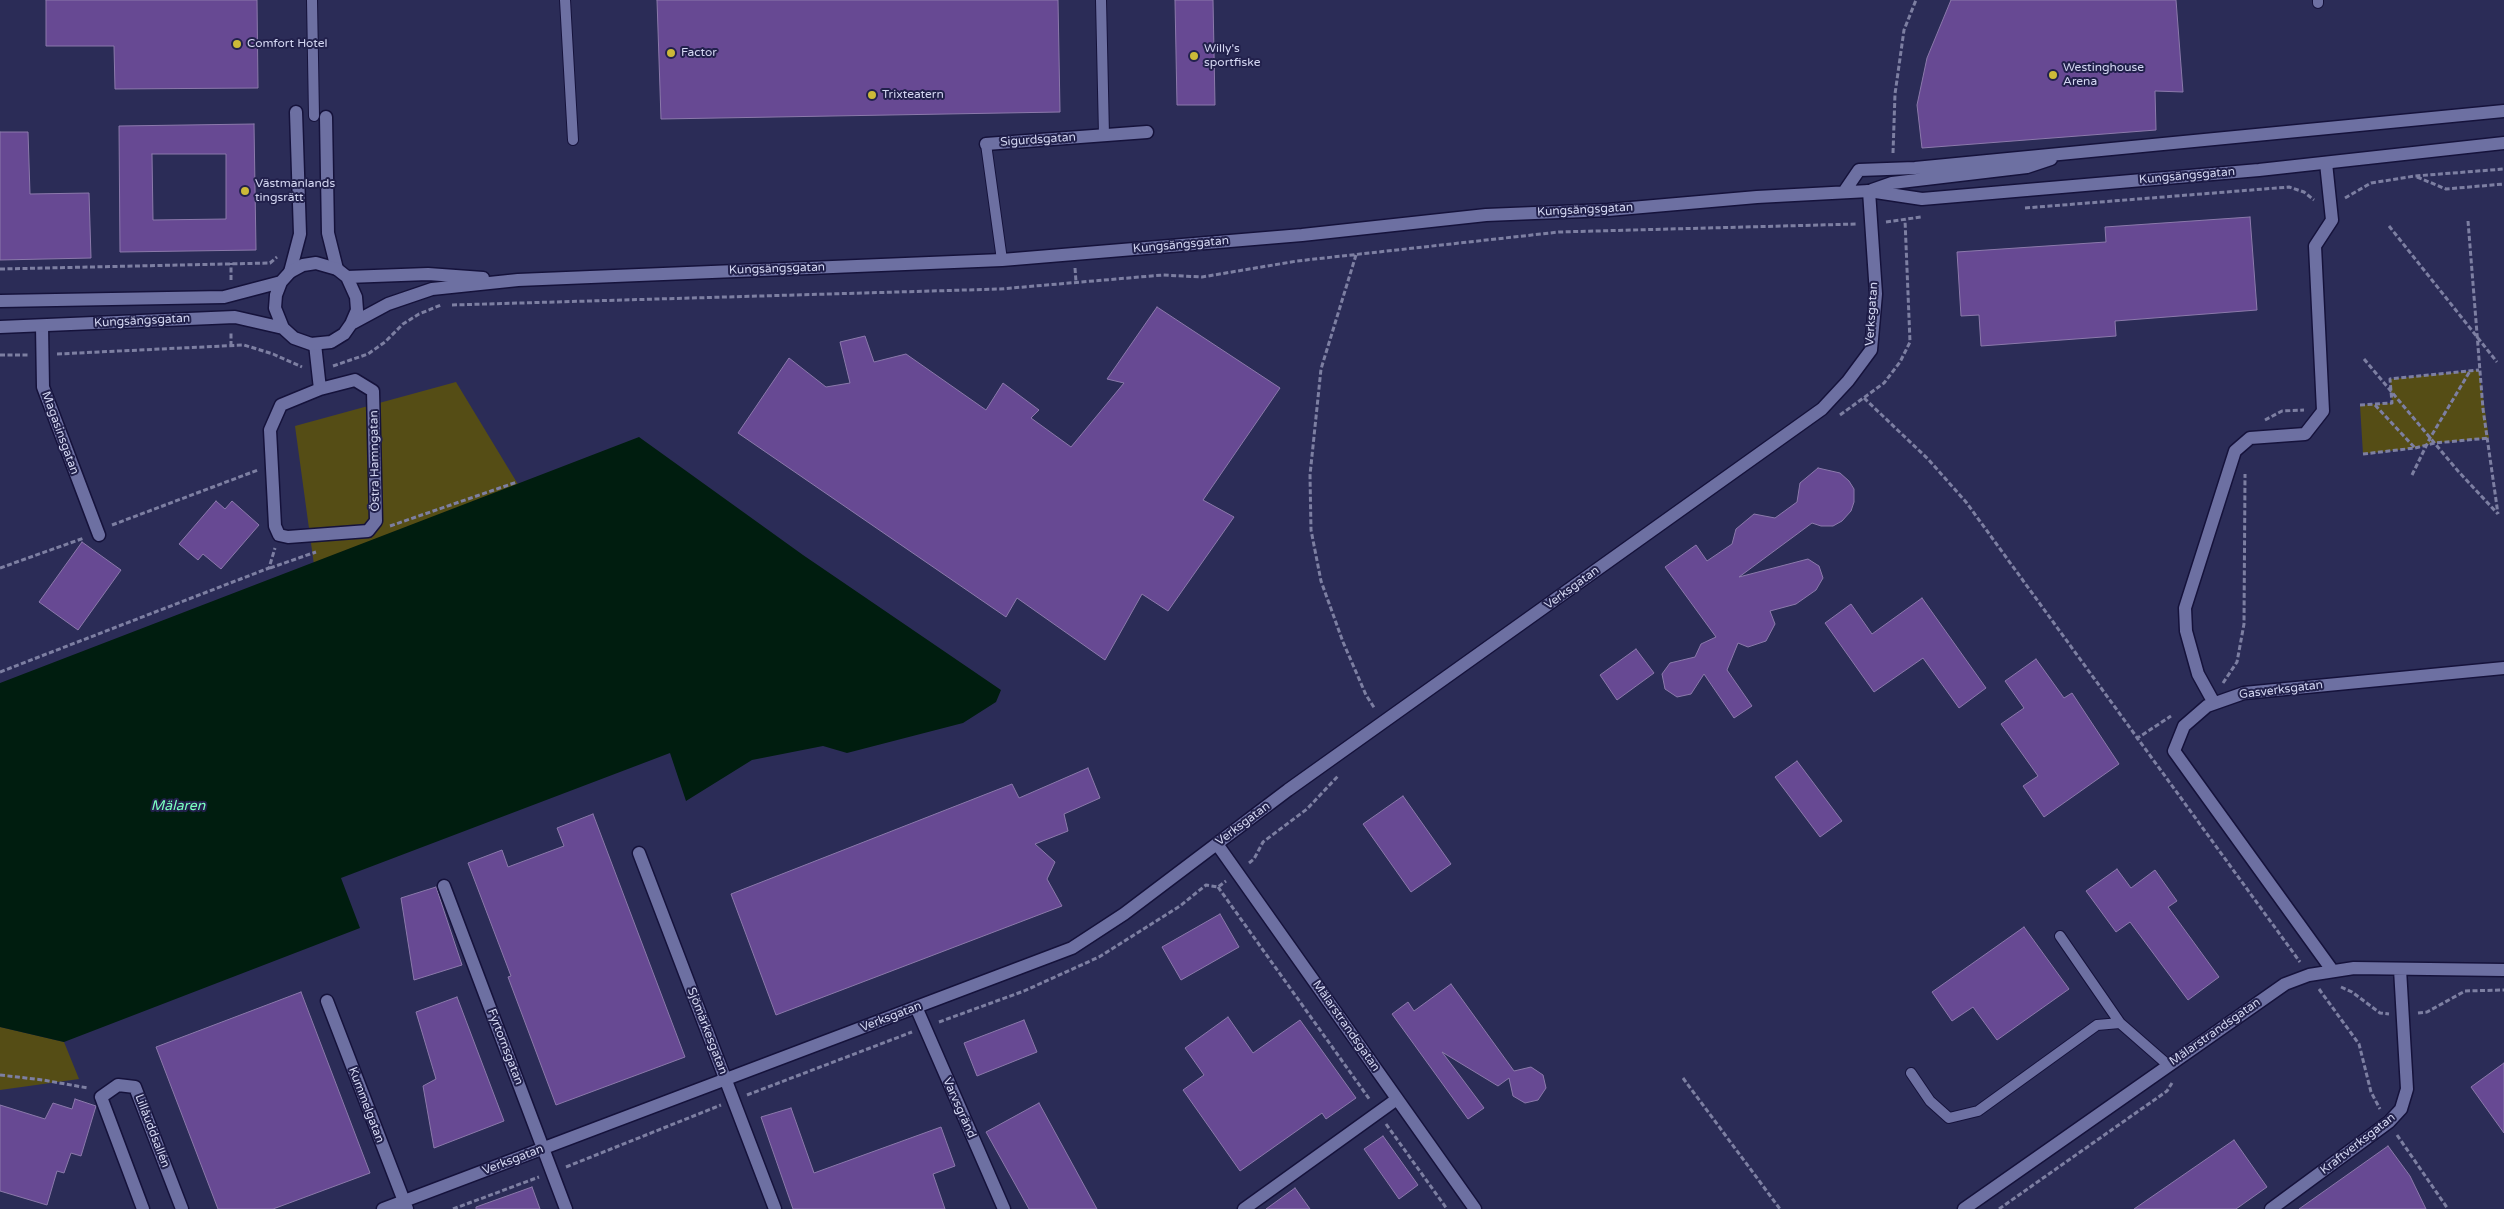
<!DOCTYPE html>
<meta charset="utf-8">
<style>
body{margin:0}
canvas{display:block;background:#2b2c57}
</style>
<canvas width="2504" height="1209"></canvas>
<script>
const ctx = document.querySelector('canvas').getContext('2d');
ctx.lineJoin = 'round';
function fillPath(path, color) {
  ctx.fillStyle = color;
  ctx.fill(path, 'evenodd');
}
function poly(rows) {
  const path = new Path2D();
  for (const r of rows) {
    path.moveTo(r[0], r[1]);
    for (let i = 2; i < r.length; i += 2) path.lineTo(r[i], r[i + 1]);
  }
  return path;
}
function trace(path, color, width, dash) {
  ctx.strokeStyle = color;
  ctx.lineWidth = width;
  ctx.lineCap = dash ? 'butt' : 'round';
  ctx.setLineDash(dash || []);
  ctx.stroke(path);
}
function write(font, color, halo, rows, align = 'center') {
  ctx.font = font + ' "Varela Round",sans-serif';
  ctx.lineWidth = 4;
  ctx.setLineDash([]);
  ctx.textBaseline = 'middle';
  ctx.strokeStyle = halo;
  ctx.fillStyle = color;
  for (const [text, x, y, turn = 0] of rows) {
    ctx.save();
    ctx.translate(x, y);
    ctx.rotate((+turn || 0) * Math.PI / 180);
    ctx.textAlign = isNaN(turn) ? turn : align;
    if (halo) ctx.strokeText(text, 0, 0);
    ctx.fillText(text, 0, 0);
    ctx.restore();
  }
}
fillPath(poly([
 [2479,370,2489,438,2435,443,2415,448,2363,454,2360,405,2392,403,2390,379],
 [456,382,519,486,314,565,295,426],
 [0,1027,64,1042,79,1079,0,1090]
]), '#554d15');
fillPath(poly([
 [639,437,803,555,1001,690,996,702,963,723,847,753,823,746,752,760,686,801,670,753,341,878,360,928,64,1042,0,1027,0,683]
]), '#001d0f');
const building = poly([
 [46,0,257,0,258,88,115,89,114,46,46,46,46,0],
 [657,0,1058,0,1060,112,661,119,657,0],
 [1175,0,1213,0,1215,105,1177,105,1175,0],
 [1951,0,2176,0,2183,92,2155,91,2156,130,1922,148,1917,105,1927,58,1951,0],
 [254,124,256,250,120,252,119,126,254,124],
 [152,154,226,154,226,219,153,220,152,154],
 [0,132,28,132,30,194,89,193,91,258,0,260,0,132],
 [2250,217,2257,310,2115,321,2116,336,1981,346,1979,315,1961,316,1957,252,2106,242,2105,227,2250,217],
 [1157,307,1280,388,1203,500,1234,517,1168,611,1142,594,1105,660,1017,598,1006,617,738,433,789,358,826,387,850,383,840,342,865,336,874,362,906,354,986,410,1003,383,1039,410,1031,418,1071,447,1124,383,1107,379,1157,307],
 [1818,468,1840,473,1849,481,1854,489,1854,502,1851,511,1842,521,1833,526,1821,526,1812,523,1739,577,1808,559,1819,566,1823,578,1816,590,1796,604,1770,611,1775,624,1766,641,1748,647,1738,643,1727,670,1752,706,1734,718,1704,674,1691,694,1677,697,1665,689,1662,674,1670,663,1695,657,1701,644,1716,637,1665,567,1696,545,1707,561,1732,544,1736,529,1754,514,1775,518,1797,502,1800,483,1818,468],
 [216,501,225,509,232,501,259,525,221,569,203,554,198,560,179,544,216,501],
 [82,542,121,570,78,630,39,602,82,542],
 [1922,598,1986,688,1959,708,1923,658,1874,692,1825,623,1851,604,1872,634,1922,598],
 [1636,649,1654,673,1617,700,1600,675,1636,649],
 [2036,659,2064,698,2072,693,2119,764,2044,817,2023,786,2038,776,2001,724,2024,708,2005,681,2036,659],
 [1797,761,1842,821,1820,837,1775,777,1797,761],
 [1088,768,1100,798,1064,814,1068,831,1035,844,1055,862,1047,879,1062,906,776,1015,731,894,1012,784,1019,798,1088,768],
 [1403,796,1451,864,1411,892,1363,824,1403,796],
 [593,814,685,1057,556,1105,508,977,511,976,468,863,502,850,508,867,564,846,557,828,593,814],
 [2117,869,2131,888,2155,870,2177,901,2168,907,2219,977,2188,1000,2130,922,2116,932,2086,891,2117,869],
 [436,887,462,965,414,980,401,898,436,887],
 [1220,914,1239,947,1181,980,1162,947,1220,914],
 [2024,927,2069,989,1997,1040,1973,1007,1952,1021,1932,992,2024,927],
 [1451,984,1514,1071,1531,1067,1543,1075,1546,1088,1538,1100,1525,1103,1513,1096,1509,1078,1498,1086,1442,1052,1484,1108,1468,1119,1392,1014,1408,1002,1414,1011,1451,984],
 [301,992,370,1173,273,1209,218,1209,156,1047,301,992],
 [457,997,504,1121,434,1148,423,1086,436,1079,416,1012,457,997],
 [1228,1017,1253,1053,1300,1020,1356,1098,1326,1119,1322,1113,1240,1171,1183,1090,1204,1075,1185,1048,1228,1017],
 [1024,1020,1037,1052,977,1076,964,1043,1024,1020],
 [2504,1063,2504,1133,2471,1087,2504,1063],
 [75,1099,96,1106,81,1156,71,1153,64,1173,57,1171,47,1205,0,1191,0,1105,45,1119,53,1103,72,1109,75,1099],
 [1039,1103,1097,1209,1029,1209,986,1132,1039,1103],
 [791,1108,814,1173,941,1127,955,1166,933,1174,945,1209,793,1209,761,1117,791,1108],
 [1383,1136,1418,1185,1399,1199,1364,1149,1383,1136],
 [2234,1140,2267,1187,2236,1209,2134,1209,2234,1140],
 [2388,1146,2410,1176,2426,1209,2299,1209,2388,1146],
 [532,1187,540,1209,476,1209,476,1207,532,1187],
 [1295,1188,1310,1209,1266,1209,1295,1188]
]);
fillPath(building, '#674993');
trace(building, '#8b79ab', 1);
const service = poly([
 [312,0,314,116],
 [565,0,573,140],
 [1101,0,1104,135],
 [2318,0,2318,3],
 [986,144,1002,260],
 [2060,936,2120,1023],
 [1911,1073,1930,1101,1949,1118,1978,1111,2097,1025,2120,1023,2168,1065]
]);
const minor = poly([
 [326,117,328,233,337,269],
 [986,144,1147,132],
 [290,272,300,234,296,112],
 [42,326,43,387,99,535],
 [315,344,320,389,281,405,270,430,275,526,279,535,288,537,368,531,376,521,373,391,355,380,320,389],
 [2214,703,2198,674,2186,631,2185,608,2235,451,2250,438,2305,434,2323,411,2315,246,2332,220,2326,163],
 [1217,844,1475,1209],
 [639,853,775,1209],
 [444,886,566,1209],
 [2332,970,2174,751,2184,726,2207,706,2244,693,2504,668],
 [327,1001,407,1209],
 [916,1007,1004,1209],
 [143,1209,101,1097,118,1085,135,1087,182,1209],
 [383,1209,1072,948,1124,914,1288,790,1822,409,1848,381,1871,350,1876,294,1869,191],
 [1244,1209,1397,1099],
 [1964,1209,2285,984,2309,975,2354,968,2504,970],
 [2271,1209,2389,1122,2401,1109,2407,1089,2400,969]
]);
const secondary = poly([
 [1872,190,1892,183,2027,167,2051,159],
 [1844,192,1859,170,1915,168,2504,111],
 [347,277,428,274,483,278],
 [0,301,224,297,281,282],
 [351,324,388,304,432,289,518,280,1002,260,1302,235,1486,215,1608,210,1757,197,1869,191,1922,199,2259,170,2504,143],
 [0,327,235,317,283,328,294,338,311,344,331,342,344,334,351,324,357,310,356,297,347,277,337,269,316,263,303,265,290,272,281,282,276,295,275,308,283,328]
]);
trace(service, '#15123b', 12);
trace(minor, '#15123b', 15);
trace(secondary, '#15123b', 15);
trace(poly([
 [1893,153,1895,94,1904,30,1916,0],
 [2417,177,2446,189,2504,184],
 [2345,198,2371,183,2415,176,2504,169],
 [2025,208,2289,187,2304,192,2314,200],
 [2468,221,2483,409,2498,514],
 [1886,222,1921,217],
 [2389,226,2497,362],
 [1356,255,1321,369,1310,475,1311,530,1321,581,1343,642,1366,695,1375,709],
 [1075,268,1076,282],
 [0,269,270,263,277,257],
 [231,280,231,263],
 [452,305,1000,289,1163,275,1202,277,1297,261,1559,232,1857,224],
 [231,346,231,331],
 [57,354,244,345,273,354,302,367],
 [0,355,29,355],
 [2364,359,2458,471,2498,514],
 [333,366,368,354,385,342,403,324,419,314,441,305],
 [1864,398,1928,459,1966,502,2300,962],
 [2360,405,2392,403,2390,379,2479,370],
 [2375,405,2415,448],
 [1840,415,1884,383,1900,362,1910,342,1905,220],
 [2265,420,2282,411,2304,410],
 [2363,454,2415,448,2435,443,2489,438],
 [2412,475,2430,438,2470,371],
 [112,525,258,470],
 [390,526,517,482],
 [0,568,84,538],
 [270,568,316,552],
 [0,672,269,568,275,548],
 [2223,683,2237,662,2244,624,2245,474],
 [2136,739,2171,716],
 [1249,863,1254,859,1263,842,1307,809,1338,776],
 [1218,887,1370,1100],
 [2341,987,2352,992,2380,1013,2389,1014],
 [2319,989,2359,1044,2371,1092,2380,1109],
 [2418,1013,2427,1012,2465,991,2504,990],
 [939,1022,1024,991,1099,957,1180,906,1206,885,1218,887,1226,881],
 [0,1075,43,1080,88,1088],
 [1683,1078,1780,1209],
 [747,1095,912,1032],
 [1386,1124,1447,1209],
 [2397,1135,2448,1209],
 [566,1167,721,1105],
 [453,1209,539,1177],
 [1999,1209,2167,1091,2172,1083]
]), '#7d7fa2', 3, [5, 2.5]);
trace(service, '#6d70a2', 10);
trace(minor, '#6d70a2', 12);
trace(secondary, '#6d70a2', 12);
for (const [x, y, r, color] of [
 [237,44,5,"#ccb938"],
 [671,53,5,"#ccb938"],
 [1194,56,5,"#ccb938"],
 [2053,75,5,"#ccb938"],
 [872,95,5,"#ccb938"],
 [245,191,5,"#ccb938"]
]) {
  const dot = new Path2D();
  dot.arc(x, y, r, 0, 2 * Math.PI);
  ctx.fillStyle = color;
  ctx.fill(dot);
  trace(dot, '#22214c', 2);
}
write('12px', '#d4d7f2', '#22214c', [
 ["Comfort Hotel",247,44],
 ["Willy's",1204,49],
 ["sportfiske",1204,63],
 ["Factor",681,53],
 ["Westinghouse",2063,68],
 ["Arena",2063,82],
 ["Trixteatern",882,95],
 ["Västmanlands",255,184],
 ["tingsrätt",255,198]
], 'left');
write('12px', '#d4d7f2', '#22214c', [
 ["Sigurdsgatan",1038,140,-4],
 ["Kungsängsgatan",2187,176,-5],
 ["Kungsängsgatan",1585,210,-3],
 ["Kungsängsgatan",1181,245,-5],
 ["Kungsängsgatan",777,269,-2],
 ["Verksgatan",1872,314,-86],
 ["Kungsängsgatan",142,321,-3],
 ["Magasinsgatan",60,433,70],
 ["Östra Hamngatan",375,461,-91],
 ["Verksgatan",1572,588,-36],
 ["Gasverksgatan",2281,690,-7],
 ["Verksgatan",1243,824,-37],
 ["Verksgatan",891,1017,-21],
 ["Mälarstrandsgatan",1346,1026,55],
 ["Sjömärkesgatan",707,1031,69],
 ["Mälarstrandsgatan",2215,1032,-35],
 ["Fyrtornsgatan",505,1047,69],
 ["Kummelgatan",366,1105,69],
 ["Varvsgränd",959,1108,66],
 ["Lillåuddsallén",152,1131,69],
 ["Kraftverksgatan",2358,1144,-38],
 ["Verksgatan",513,1160,-21]
]);
write('italic 14px', '#7affc0', '#22214c', [
 ["Mälaren",178,806]
]);
</script>
